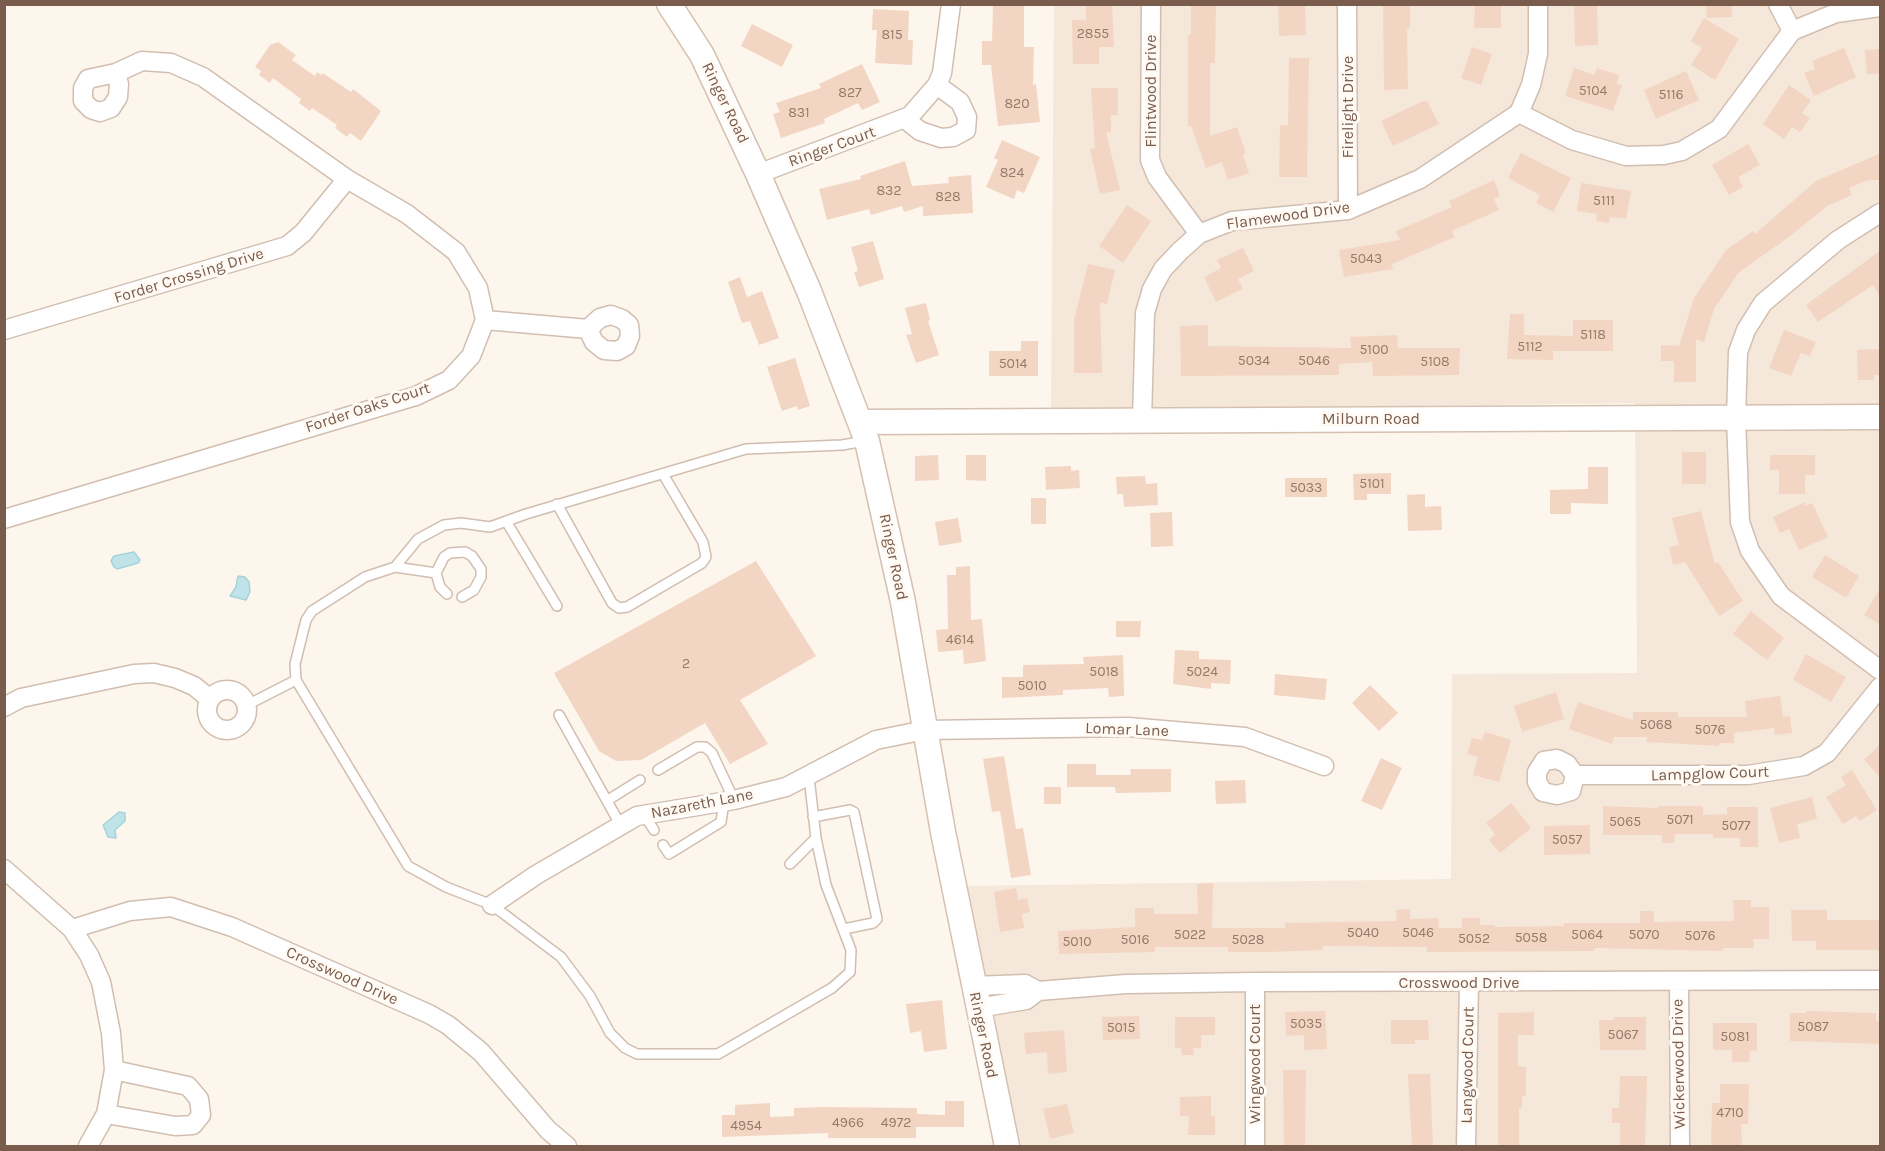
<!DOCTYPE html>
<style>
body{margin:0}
#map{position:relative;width:1885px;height:1151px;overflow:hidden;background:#fdf6ec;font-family:Karla,sans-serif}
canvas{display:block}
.frame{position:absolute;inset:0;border:6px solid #7a5c4d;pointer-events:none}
</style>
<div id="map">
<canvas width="1885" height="1151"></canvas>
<div class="frame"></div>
</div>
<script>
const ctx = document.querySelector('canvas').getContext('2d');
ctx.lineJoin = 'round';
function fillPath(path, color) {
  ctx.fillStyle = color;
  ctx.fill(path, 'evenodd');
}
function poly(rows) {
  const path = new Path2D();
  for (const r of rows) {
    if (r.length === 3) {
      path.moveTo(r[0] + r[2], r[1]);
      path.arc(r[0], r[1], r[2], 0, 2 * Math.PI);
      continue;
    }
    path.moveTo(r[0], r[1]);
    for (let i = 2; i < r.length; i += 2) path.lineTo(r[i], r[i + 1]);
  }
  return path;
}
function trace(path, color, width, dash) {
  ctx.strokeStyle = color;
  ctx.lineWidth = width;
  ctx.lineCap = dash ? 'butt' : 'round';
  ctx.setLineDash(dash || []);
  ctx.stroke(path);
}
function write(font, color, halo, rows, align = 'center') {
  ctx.font = font + ' Karla,sans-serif';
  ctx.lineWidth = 6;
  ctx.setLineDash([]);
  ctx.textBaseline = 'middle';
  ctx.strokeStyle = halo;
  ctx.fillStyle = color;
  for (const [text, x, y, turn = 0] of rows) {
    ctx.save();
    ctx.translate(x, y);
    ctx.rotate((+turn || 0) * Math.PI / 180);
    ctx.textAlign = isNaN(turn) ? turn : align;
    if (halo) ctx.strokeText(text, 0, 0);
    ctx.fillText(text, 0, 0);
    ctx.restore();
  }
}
fillPath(poly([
 [1054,5,1880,5,1880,1146,1020,1146,967,886,1451,879,1452,674,1637,673,1635,403,1051,411]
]), '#f5e8da');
const water = poly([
 [134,552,140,560,138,563,117,569,114,567,111,561,114,556,134,552],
 [238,576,245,577,249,582,250,592,246,600,230,596,236,587,238,576],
 [119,812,125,813,125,821,115,830,116,838,108,837,103,825,119,812]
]);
fillPath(water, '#bfe3e8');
trace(water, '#a5d3da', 1.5);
fillPath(poly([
 [993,4,1024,4,1024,47,1034,47,1033,85,1036,84,1040,122,998,126,991,65,982,65,982,41,992,41],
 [1086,4,1112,4,1114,47,1099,47,1099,64,1073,64,1072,20,1086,20],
 [1191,4,1216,4,1215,63,1210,63,1210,136,1237,127,1246,153,1243,155,1249,173,1228,180,1222,162,1206,168,1191,126,1188,126,1188,35,1191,35],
 [1278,4,1305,4,1306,35,1279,36],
 [1383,4,1410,4,1410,27,1407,30,1408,89,1384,90],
 [1475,4,1501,4,1501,28,1474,28],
 [1574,4,1597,4,1598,45,1575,46],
 [1706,4,1732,4,1732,17,1707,18],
 [873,9,909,11,908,40,913,40,912,65,875,63,877,30,872,30],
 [1704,18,1739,39,1715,80,1691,65,1702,48,1691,41],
 [752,24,793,45,782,67,741,46],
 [278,42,296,55,292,60,315,76,317,72,322,75,323,73,351,92,353,89,381,111,361,141,350,133,347,137,335,128,337,125,312,108,310,111,299,103,301,99,273,78,270,83,259,75,261,71,255,67,270,45],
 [1472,47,1492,54,1481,85,1461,78],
 [1844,48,1856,77,1814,96,1804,73,1815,69,1812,61],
 [1881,49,1881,74,1867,74,1865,50],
 [1289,58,1309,58,1307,177,1279,177,1280,125,1288,126],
 [862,64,880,102,862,110,858,103,824,119,825,123,781,138,773,114,780,112,776,103,821,88,819,84],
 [1574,68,1594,75,1597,68,1619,75,1617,84,1622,85,1613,111,1565,96],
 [1686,71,1699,100,1656,119,1644,90],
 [1789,85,1811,100,1802,113,1810,118,1800,132,1792,127,1784,139,1763,124],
 [1091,88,1118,88,1118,115,1111,115,1111,132,1106,132,1120,190,1100,194,1090,149,1095,148],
 [1423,101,1427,101,1439,124,1393,146,1381,121],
 [1002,140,1040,157,1024,193,1017,190,1014,199,986,187,998,160,994,158],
 [1748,144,1760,165,1738,177,1743,187,1729,195,1712,165],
 [1521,153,1571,178,1553,212,1536,203,1540,195,1508,178],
 [1881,153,1881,180,1868,180,1849,188,1852,195,1827,206,1789,237,1738,273,1714,309,1704,342,1696,339,1696,382,1674,382,1674,361,1661,361,1661,345,1679,346,1694,298,1726,250,1753,231,1755,234,1816,181],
 [905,161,912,186,949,183,948,177,971,175,973,213,923,216,923,206,904,212,902,206,871,215,869,209,827,220,819,189,861,179,860,176],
 [1494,180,1499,192,1499,197,1494,199,1499,210,1452,231,1455,237,1392,264,1393,269,1344,277,1339,250,1400,240,1396,231,1452,207,1449,201],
 [1581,183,1631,191,1626,219,1610,217,1609,223,1596,221,1597,214,1577,211],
 [1127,205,1151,221,1123,263,1099,246],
 [873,241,884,279,859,287,854,272,858,271,851,247],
 [1243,248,1254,271,1238,279,1243,289,1216,302,1204,277,1221,268,1217,260],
 [1881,250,1881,298,1873,285,1818,322,1806,305],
 [1088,264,1115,270,1107,304,1100,302,1102,373,1074,373,1074,320],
 [740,277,747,297,762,291,779,338,759,345,750,321,742,323,728,282],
 [926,303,930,320,928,321,939,355,916,363,906,335,912,334,905,308],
 [1510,314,1524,314,1524,335,1573,336,1573,320,1613,320,1613,351,1553,351,1553,360,1507,359],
 [1208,325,1208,346,1351,348,1350,337,1397,335,1398,348,1460,348,1459,375,1373,376,1372,362,1339,364,1339,375,1181,376,1180,326],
 [1784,330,1816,342,1810,356,1801,353,1791,376,1769,368],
 [1021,341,1038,341,1038,376,989,376,989,351,1021,351],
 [1881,349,1881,375,1874,375,1874,380,1858,380,1857,350],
 [795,358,810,406,798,410,797,406,782,411,767,367],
 [1682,452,1706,452,1706,484,1682,484],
 [938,455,939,480,915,481,915,456],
 [966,455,986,455,986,481,966,480],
 [1770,455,1815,455,1815,475,1805,475,1805,494,1779,494,1779,470,1770,470],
 [1071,466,1071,471,1079,470,1080,488,1046,490,1045,467],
 [1588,467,1608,467,1608,504,1571,503,1571,514,1550,514,1550,490,1588,489],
 [1391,473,1391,494,1367,494,1367,500,1354,500,1353,474],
 [1145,476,1146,484,1157,483,1158,505,1124,507,1123,494,1117,494,1116,477],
 [1285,478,1327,478,1327,497,1285,497],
 [1425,494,1425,507,1441,506,1442,530,1408,531,1407,495],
 [1031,498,1046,498,1046,524,1031,524],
 [1805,502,1805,506,1812,503,1828,537,1799,550,1789,529,1780,533,1773,517],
 [1701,511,1715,564,1718,562,1743,601,1719,616,1685,562,1673,565,1669,547,1679,545,1672,518],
 [1172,512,1173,546,1151,547,1150,513],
 [958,518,962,542,939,546,935,522],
 [1825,555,1859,576,1846,598,1812,577],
 [756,561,816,656,740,700,768,744,730,764,705,723,641,760,616,761,599,751,554,673],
 [970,566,971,620,982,619,986,661,964,664,963,650,938,652,936,630,948,629,947,575,956,575,956,567],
 [1881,587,1881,625,1864,615],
 [1751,611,1784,638,1767,660,1733,634],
 [1116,621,1141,621,1140,637,1116,637],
 [1175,650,1199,651,1199,659,1231,660,1230,684,1211,683,1211,689,1173,684],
 [1806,654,1846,677,1831,702,1793,680],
 [1123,655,1124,696,1109,697,1108,688,1063,690,1063,695,1002,698,1002,677,1023,677,1023,665,1084,664,1083,657],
 [1275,674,1327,679,1325,700,1274,695],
 [1370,685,1398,713,1379,731,1352,703],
 [1556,692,1564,719,1522,732,1514,706],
 [1780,696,1783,717,1790,716,1792,733,1775,735,1774,728,1734,733,1734,743,1719,743,1719,746,1647,742,1647,737,1614,737,1612,744,1569,729,1578,702,1633,720,1633,712,1678,712,1678,717,1747,717,1745,701],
 [1485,732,1511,740,1499,782,1473,775,1478,757,1467,754,1472,738,1482,740],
 [1881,744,1881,778,1864,760],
 [1004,756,1016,829,1023,828,1031,875,1011,878,1000,811,992,812,983,759],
 [1381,758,1402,768,1382,810,1361,801],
 [1067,764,1096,764,1096,775,1131,775,1130,769,1171,769,1171,792,1116,793,1115,787,1067,787],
 [1852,770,1877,810,1860,821,1856,816,1843,824,1826,797,1846,785,1841,777],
 [1245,780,1246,803,1216,804,1215,781],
 [1044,787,1061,787,1061,804,1044,804],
 [1812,797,1817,819,1797,824,1800,838,1779,843,1770,808],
 [1511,803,1531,828,1500,853,1489,840,1495,834,1486,823],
 [1603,806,1658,808,1657,806,1703,806,1703,815,1727,814,1727,807,1758,807,1758,847,1740,847,1740,838,1713,838,1713,834,1675,834,1674,843,1662,843,1662,835,1603,835],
 [1590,825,1590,854,1544,855,1544,826],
 [1213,883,1212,928,1285,928,1285,923,1397,921,1396,910,1410,909,1410,919,1438,918,1439,928,1462,928,1462,918,1480,918,1480,925,1495,925,1495,927,1564,926,1564,923,1640,923,1640,911,1654,911,1654,922,1734,921,1733,900,1751,900,1751,907,1769,907,1769,939,1753,939,1754,948,1723,948,1723,951,1595,948,1594,951,1427,952,1427,947,1323,946,1323,950,1269,952,1228,952,1228,947,1155,947,1155,952,1059,954,1058,931,1135,927,1135,908,1154,908,1154,914,1198,914,1197,884],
 [1016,888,1018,900,1027,898,1030,912,1022,914,1024,928,1000,932,994,892],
 [1791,910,1827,910,1827,920,1881,920,1881,950,1816,950,1816,941,1792,941],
 [942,1000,947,1049,924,1052,921,1031,910,1033,906,1004],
 [1325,1011,1327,1049,1304,1050,1304,1035,1286,1036,1285,1012],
 [1806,1011,1876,1013,1876,1021,1881,1021,1881,1044,1790,1041,1790,1013,1806,1013],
 [1534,1012,1534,1035,1518,1035,1518,1066,1526,1067,1526,1096,1522,1096,1522,1108,1519,1108,1519,1146,1498,1146,1498,1013],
 [1139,1016,1140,1039,1103,1040,1102,1017],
 [1175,1017,1215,1017,1215,1035,1201,1035,1201,1048,1193,1048,1194,1055,1182,1055,1181,1048,1175,1048],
 [1614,1017,1646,1017,1646,1050,1600,1050,1599,1020,1614,1020],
 [1391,1020,1428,1020,1429,1040,1415,1040,1415,1044,1391,1044],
 [1713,1023,1757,1023,1757,1050,1750,1051,1749,1062,1732,1062,1732,1050,1713,1050],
 [1064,1030,1067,1072,1048,1074,1047,1052,1026,1054,1024,1033],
 [1283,1070,1306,1070,1305,1146,1284,1146],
 [1408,1074,1430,1074,1433,1146,1412,1146],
 [1620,1076,1647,1076,1645,1146,1620,1146,1620,1123,1612,1123,1612,1108,1619,1108],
 [1720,1084,1749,1084,1748,1124,1741,1124,1742,1146,1711,1146,1712,1103,1720,1103],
 [1211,1096,1211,1116,1215,1116,1215,1135,1188,1135,1189,1116,1180,1116,1180,1097],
 [945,1101,964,1101,964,1127,916,1127,916,1138,828,1138,828,1133,722,1137,722,1115,735,1115,735,1105,770,1103,770,1117,794,1116,794,1108,821,1107,917,1108,917,1114,945,1115],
 [1067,1104,1074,1133,1050,1139,1043,1109]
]), '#f3d5c3');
const lane = poly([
 [557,504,612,603,619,608,627,607,702,563,706,557,703,542,663,474],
 [506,521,557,606],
 [395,567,436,573,440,587,447,594],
 [436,573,444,557,450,553,465,552,472,556,481,569,481,577,474,590,462,597],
 [247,705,296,680],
 [559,715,621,826],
 [658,770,697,747,705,747,712,753,734,800],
 [608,800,640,780],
 [644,815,654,830],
 [813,817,850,810,854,812,877,919,873,923,844,929],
 [816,838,826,885,851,950,850,972,832,988,718,1054,637,1054,625,1048,610,1033,590,996,561,957,492,905,446,887,408,866,296,680,295,664,306,620,312,611,365,577,395,567,418,539,444,525,461,523,490,527,526,514,746,449,842,445,865,441],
 [663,845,669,854,721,822,724,802],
 [790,864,816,838,809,777]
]);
const street = poly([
 [1151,4,1150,160,1157,177,1199,234],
 [1347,4,1348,210],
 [1778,4,1792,31],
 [1519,113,1572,140,1626,156,1664,155,1682,151,1719,129,1792,31,1836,13,1880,7],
 [905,119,920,131,941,138,953,137,966,130,967,117,960,102,937,85],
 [758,174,910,116,937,85,942,73,951,4],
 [1880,213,1838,240,1763,303,1746,330,1738,352,1736,418,1740,522,1750,551,1781,596,1880,670],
 [485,320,588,329,594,342,604,350,617,351,626,346,630,336,629,325,622,319,611,315,600,318,588,329],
 [4,330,287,246,303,233,347,179],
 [1142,420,1145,313,1152,289,1163,269,1180,251,1199,234,1232,221,1348,210,1420,179,1519,113,1531,85,1538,54,1538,4],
 [4,519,416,396,449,380,471,356,485,320,478,288,456,252,407,214,347,179,203,77,171,63,142,61,116,73,88,79,83,88,83,101,91,109,100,112,111,108,118,97,119,84,116,73],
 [227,710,20],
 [4,707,21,698,134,674,154,673,175,678,194,686,210,699],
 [1557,759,1567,764,1575,775,1571,791,1557,795,1543,792,1537,782,1537,772,1544,761,1557,759],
 [1575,775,1748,775,1804,766,1827,753,1880,687],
 [4,869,72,929,89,955,101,982,111,1033,114,1070,106,1114,88,1146],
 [492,905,536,875,637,816,734,800,786,787,876,740,925,730,1128,727,1245,737,1324,766],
 [72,929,130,911,171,907,232,927,429,1014,448,1025,481,1052,548,1130,567,1146],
 [1255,982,1255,1146],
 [1679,982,1680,1146],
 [973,986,1025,984,1038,991,1126,984,1255,982,1880,980],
 [978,1008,1026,1000,1038,991],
 [106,1114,175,1126,193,1125,201,1115,199,1099,188,1086,114,1070],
 [1466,1146,1469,983]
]);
const secondary = poly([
 [669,4,702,55,758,174,809,291,867,441,903,602,943,832,1007,1146],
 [861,422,1880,417]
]);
trace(lane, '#d1beb0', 12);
trace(street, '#d1beb0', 21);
trace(secondary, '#d6c0b0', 27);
trace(lane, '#fff', 9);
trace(street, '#fff', 18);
trace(secondary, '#fff', 24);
write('14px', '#987a6a', null, [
 ["2855",1093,34],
 ["815",892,35],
 ["5104",1593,91],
 ["827",850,93],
 ["5116",1671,95],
 ["820",1017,104],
 ["831",799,113],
 ["824",1012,173],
 ["832",889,191],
 ["828",948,197],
 ["5111",1604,201],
 ["5043",1366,259],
 ["5118",1593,335],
 ["5112",1530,347],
 ["5100",1374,350],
 ["5034",1254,361],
 ["5046",1314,361],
 ["5108",1435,362],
 ["5014",1013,364],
 ["5101",1372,484],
 ["5033",1306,488],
 ["4614",960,640],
 ["2",686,664],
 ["5018",1104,672],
 ["5024",1202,672],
 ["5010",1032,686],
 ["5068",1656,725],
 ["5076",1710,730],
 ["5071",1680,820],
 ["5065",1625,822],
 ["5077",1736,826],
 ["5057",1567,840],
 ["5040",1363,933],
 ["5046",1418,933],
 ["5022",1190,935],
 ["5064",1587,935],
 ["5070",1644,935],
 ["5076",1700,936],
 ["5058",1531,938],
 ["5052",1474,939],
 ["5016",1135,940],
 ["5028",1248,940],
 ["5010",1077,942],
 ["5035",1306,1024],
 ["5087",1813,1027],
 ["5015",1121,1028],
 ["5067",1623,1035],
 ["5081",1735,1037],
 ["4710",1730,1113],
 ["4966",848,1123],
 ["4972",896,1123],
 ["4954",746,1126]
]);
write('16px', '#7a5c4d', '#fffaf3', [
 ["Flintwood Drive",1151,91,-90],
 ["Ringer Road",725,103,64],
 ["Firelight Drive",1348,107,-90],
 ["Ringer Court",832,147,-20],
 ["Flamewood Drive",1288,216,-8],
 ["Forder Crossing Drive",189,276,-17],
 ["Forder Oaks Court",368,408,-18],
 ["Milburn Road",1371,419],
 ["Ringer Road",893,557,78],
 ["Lomar Lane",1127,730,2],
 ["Lampglow Court",1710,774,-2],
 ["Nazareth Lane",702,804,-11],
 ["Crosswood Drive",342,976,24],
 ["Crosswood Drive",1459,983],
 ["Ringer Road",983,1035,78],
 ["Wingwood Court",1255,1064,-90],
 ["Wickerwood Drive",1679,1064,-91],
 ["Langwood Court",1468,1065,-89]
]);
</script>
